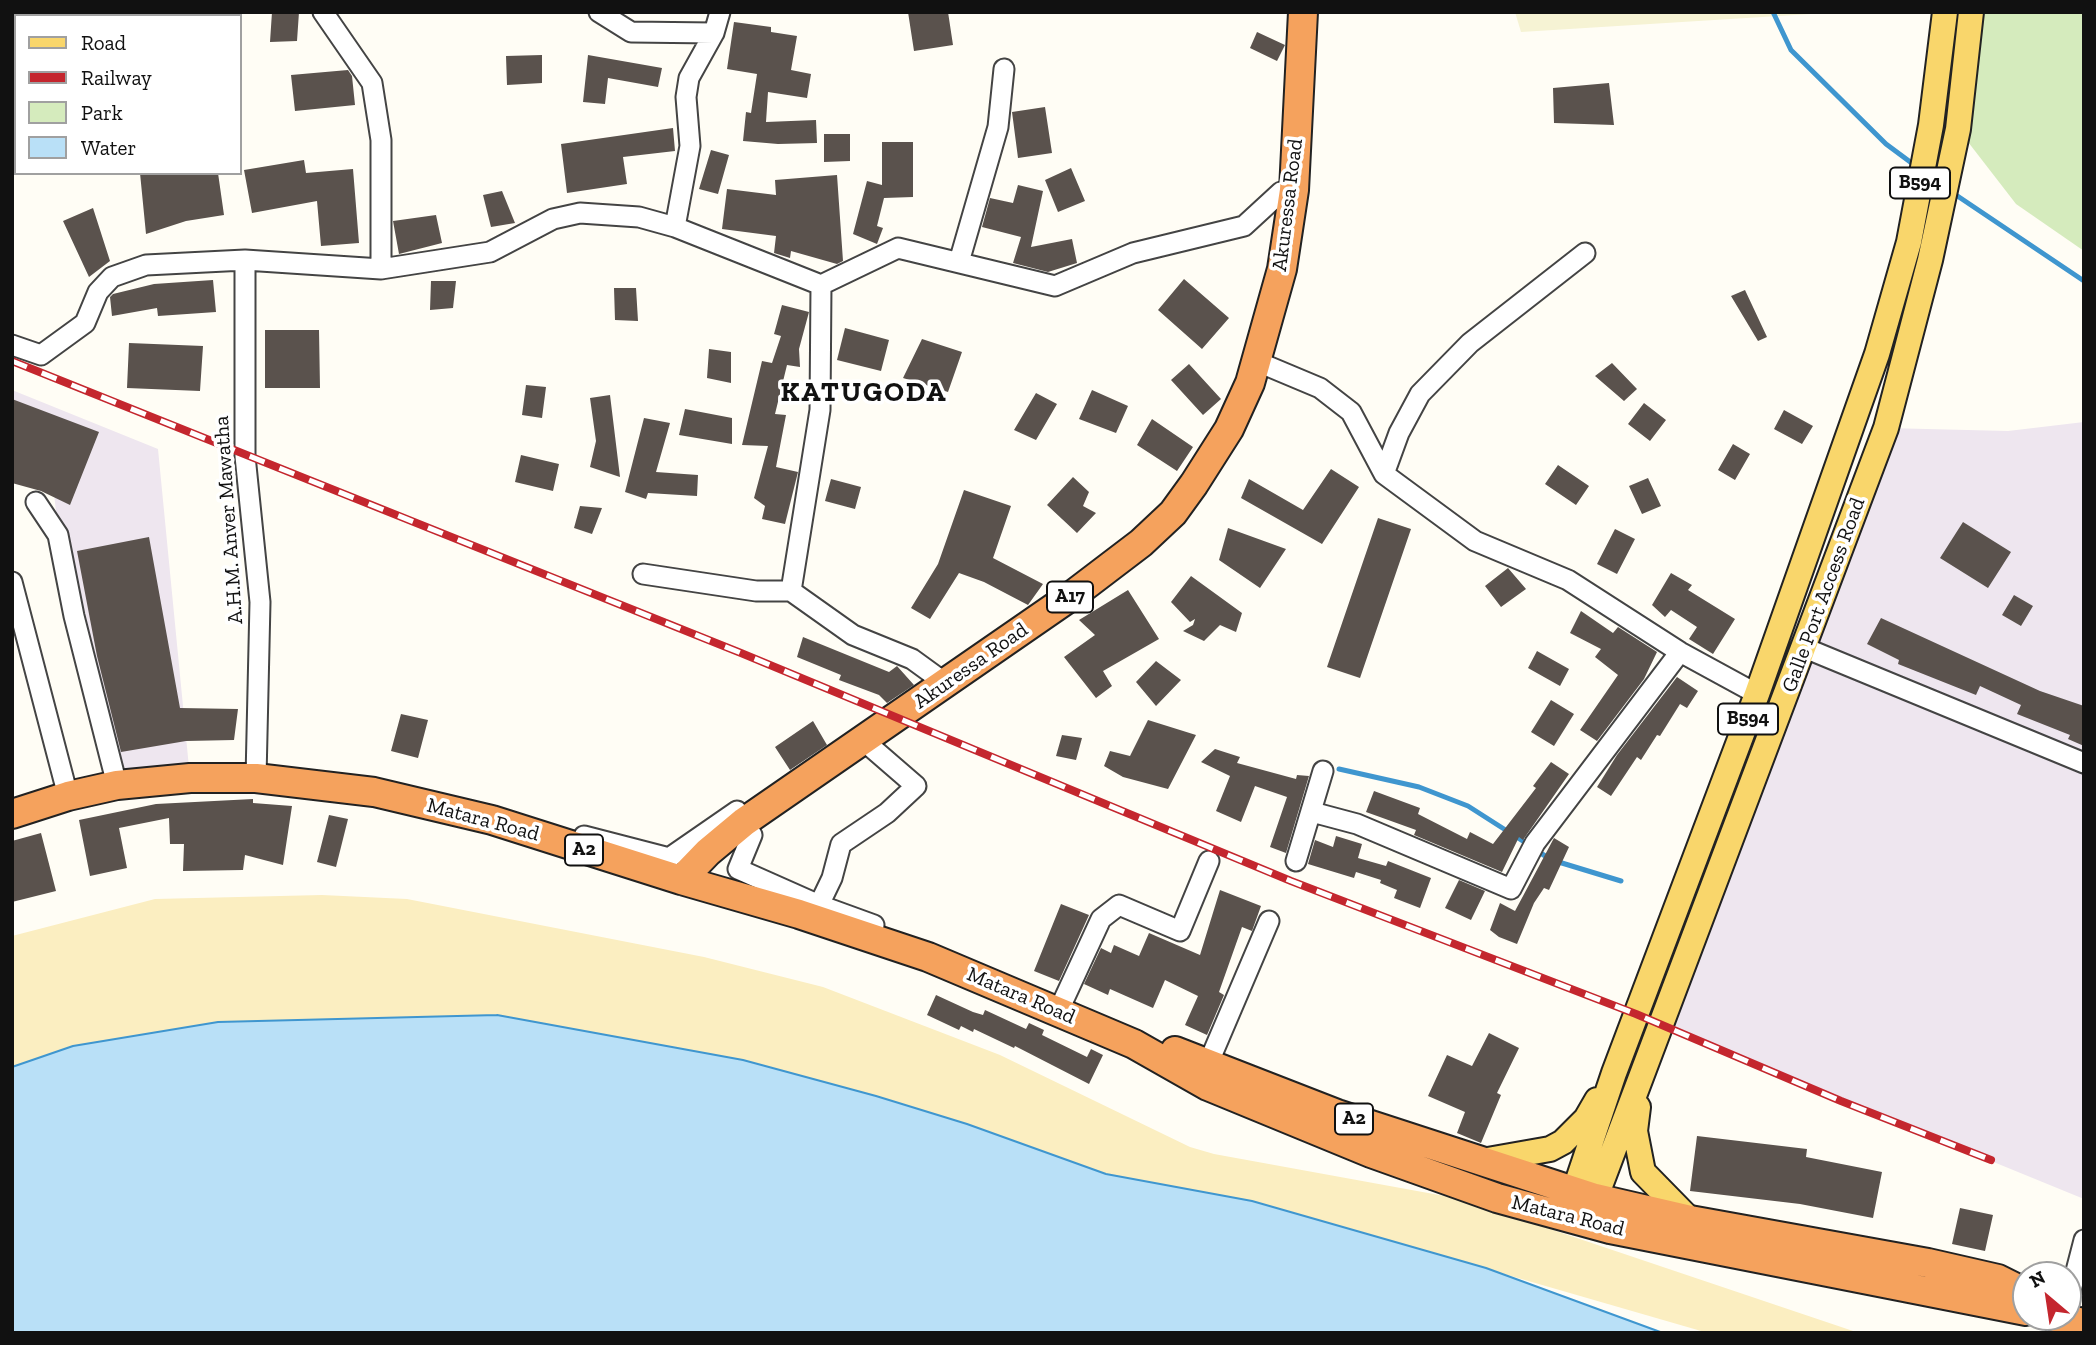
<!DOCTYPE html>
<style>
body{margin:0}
#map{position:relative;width:2096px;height:1345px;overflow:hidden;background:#fffdf5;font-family:"Zilla Slab",serif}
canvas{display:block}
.frame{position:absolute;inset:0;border:14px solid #111;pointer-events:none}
.legend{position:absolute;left:14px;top:14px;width:228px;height:161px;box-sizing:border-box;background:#fff;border:2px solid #a0a0a0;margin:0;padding:9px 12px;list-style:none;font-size:21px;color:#111}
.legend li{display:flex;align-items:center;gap:14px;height:35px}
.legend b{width:35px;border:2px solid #a0a0a0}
.north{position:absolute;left:2012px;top:1261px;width:70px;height:70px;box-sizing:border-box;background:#fff;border:2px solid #a0a0a0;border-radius:50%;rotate:331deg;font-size:19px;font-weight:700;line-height:28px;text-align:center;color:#111}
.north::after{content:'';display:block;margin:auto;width:24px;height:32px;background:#c4262e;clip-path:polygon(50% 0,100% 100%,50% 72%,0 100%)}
</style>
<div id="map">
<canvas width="2096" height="1345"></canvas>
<div class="frame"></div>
<ul class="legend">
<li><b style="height:9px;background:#f9d66b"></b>Road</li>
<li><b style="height:9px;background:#c4262e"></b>Railway</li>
<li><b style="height:19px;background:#d5ebbd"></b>Park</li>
<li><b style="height:19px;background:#b9e0f7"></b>Water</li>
</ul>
<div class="north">N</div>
</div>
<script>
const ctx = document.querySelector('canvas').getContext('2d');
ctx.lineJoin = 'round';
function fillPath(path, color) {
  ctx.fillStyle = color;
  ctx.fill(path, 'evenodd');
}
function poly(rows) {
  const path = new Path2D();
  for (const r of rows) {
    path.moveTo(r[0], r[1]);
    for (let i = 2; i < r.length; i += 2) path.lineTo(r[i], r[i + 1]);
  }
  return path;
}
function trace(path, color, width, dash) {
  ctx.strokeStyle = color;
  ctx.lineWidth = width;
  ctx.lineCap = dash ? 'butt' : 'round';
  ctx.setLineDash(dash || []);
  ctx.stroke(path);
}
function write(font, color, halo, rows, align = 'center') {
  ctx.font = font + ' "Zilla Slab",serif';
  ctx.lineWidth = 7;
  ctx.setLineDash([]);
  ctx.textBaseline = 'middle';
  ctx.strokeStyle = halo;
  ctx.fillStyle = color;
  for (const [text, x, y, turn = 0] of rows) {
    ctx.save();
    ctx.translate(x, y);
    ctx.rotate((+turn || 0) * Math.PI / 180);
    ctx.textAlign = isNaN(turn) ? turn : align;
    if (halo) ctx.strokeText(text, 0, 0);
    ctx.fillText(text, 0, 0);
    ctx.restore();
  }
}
fillPath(poly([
 [12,390,158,449,190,778,117,785,60,550,52,474,12,443],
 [2084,422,2084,1199,1661,1026,1886,428,2008,431]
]), '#eee6ef');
fillPath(poly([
 [1515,12,1811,12,1811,14,1521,32]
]), '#f6f3d4');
fillPath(poly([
 [1971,12,2084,12,2084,251,2016,204,1958,129]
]), '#d5ebbd');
fillPath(poly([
 [322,895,407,899,704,957,823,987,1000,1055,1190,1147,1214,1154,1461,1199,1859,1333,1708,1333,1252,1201,1106,1174,967,1124,743,1060,497,1015,218,1022,73,1046,12,1067,12,936,155,899]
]), '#fbeec1');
const water = poly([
 [497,1015,743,1060,876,1096,967,1124,1106,1174,1252,1201,1486,1268,1663,1333,12,1333,12,1067,73,1046,218,1022,497,1015]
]);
fillPath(water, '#b9e0f7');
trace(water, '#3f96cf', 2);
trace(poly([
 [1773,12,1791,50,1886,144,1917,167],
 [1953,193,2084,281],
 [1339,769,1419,787,1468,806,1529,845],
 [1537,851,1552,860,1621,881]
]), '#3f96cf', 5);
fillPath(poly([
 [272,12,299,12,297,41,270,42],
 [908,12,948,12,953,45,914,51],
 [734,22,771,27,771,32,797,36,791,70,811,74,807,98,768,92,766,122,816,120,817,143,778,144,743,141,746,112,751,113,757,74,727,69],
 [1257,32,1285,45,1277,61,1250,48],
 [542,55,542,83,507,85,506,56],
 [588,55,662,68,658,87,608,78,605,104,583,102],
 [348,70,352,76,355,105,295,111,291,75],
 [1609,83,1614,125,1554,123,1553,88],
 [1045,107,1052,153,1018,158,1012,112],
 [673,128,675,151,623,157,627,184,567,193,561,144],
 [824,134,850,134,850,161,824,162],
 [882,142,913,142,913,197,884,198,877,226,883,228,877,244,853,234,867,181,882,185],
 [711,150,729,155,718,194,699,189],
 [304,160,306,173,353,169,359,243,321,246,317,201,252,213,244,170],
 [1071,168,1085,201,1058,212,1045,180],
 [140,173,218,173,224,215,186,221,146,234],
 [837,175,843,261,837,264,791,251,790,258,774,253,776,236,722,229,727,189,776,195,775,180],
 [1018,185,1043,191,1031,247,1072,239,1077,263,1048,272,1013,263,1021,237,982,227,990,198,1013,203],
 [502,191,515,223,491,227,483,195],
 [93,208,110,261,89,277,63,221],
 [436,215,442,243,399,254,393,221],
 [1184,279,1229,318,1202,349,1158,310],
 [213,280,216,312,158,316,157,308,112,316,110,297,113,294,154,284],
 [431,281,456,281,453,308,430,310],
 [614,288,636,288,638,321,615,320],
 [1745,290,1767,337,1758,341,1731,296],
 [782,305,809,312,799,349,800,367,787,365,775,414,786,415,776,467,798,472,785,524,762,519,765,506,754,498,768,446,742,445,762,361,772,363,781,336,774,334],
 [845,328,889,340,881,371,837,360],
 [265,330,319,330,320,388,265,388],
 [922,339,962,352,948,392,903,378],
 [129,343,203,346,200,391,127,388],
 [709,349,731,352,731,383,707,378],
 [1612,363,1637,389,1624,401,1595,376],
 [1189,364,1221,399,1203,415,1171,380],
 [526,385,546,387,542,418,522,415],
 [1092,390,1128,406,1116,433,1079,419],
 [1036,393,1057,404,1036,440,1014,430],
 [610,395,620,477,590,467,596,441,590,398],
 [12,399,99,432,70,505,41,491,12,483],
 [1644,403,1666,420,1650,441,1628,424],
 [685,409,732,418,732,444,679,435],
 [1784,410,1813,426,1802,444,1774,429],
 [644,418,670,423,656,472,698,475,697,496,648,493,646,499,625,492],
 [1152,419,1193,447,1177,471,1137,445],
 [1733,444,1750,454,1735,480,1718,470],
 [521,455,559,464,553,491,515,482],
 [1558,465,1589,486,1576,505,1545,484],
 [1331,469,1359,487,1322,544,1241,498,1249,479,1303,510],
 [1073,477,1089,492,1083,506,1096,513,1077,533,1047,505],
 [1648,478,1661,506,1642,514,1629,486],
 [831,479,861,487,855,509,825,501],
 [964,490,1011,506,993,558,1043,584,1028,605,984,582,959,573,930,619,911,608,938,564],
 [580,506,602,508,592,534,574,528],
 [1378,518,1411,529,1360,678,1327,667],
 [1963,522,2011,552,1988,588,1940,558],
 [1228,528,1286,549,1260,588,1219,560],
 [1615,529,1635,539,1617,574,1597,564],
 [149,537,180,708,238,709,234,740,186,741,121,752,97,656,77,551],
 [1508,568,1526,589,1501,607,1485,586],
 [1671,573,1692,585,1688,590,1735,619,1713,654,1689,639,1697,627,1671,610,1665,617,1652,605],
 [1191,576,1242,613,1236,632,1220,625,1204,641,1183,631,1193,625,1195,619,1190,622,1171,602],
 [1128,590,1159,639,1103,671,1112,686,1096,698,1064,657,1095,635,1079,620],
 [2014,595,2033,606,2021,626,2002,615],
 [1581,611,1613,633,1618,627,1657,652,1644,679,1597,741,1580,730,1618,675,1595,657,1601,649,1570,633],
 [1881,618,2040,691,2084,706,2084,746,2068,739,2070,735,2017,714,2021,705,1980,686,1976,695,1898,664,1899,660,1867,644],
 [803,637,889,672,897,666,914,685,887,703,879,695,839,680,841,675,797,657],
 [1537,651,1569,669,1560,686,1528,668],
 [1156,661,1181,680,1156,706,1136,682],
 [1677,677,1698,691,1687,708,1680,704,1660,736,1657,735,1641,760,1637,757,1611,796,1597,787,1617,755],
 [1551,700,1574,714,1554,746,1531,732],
 [401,714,428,720,418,758,391,751],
 [1148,720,1196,735,1168,789,1123,777,1104,766,1110,751,1130,756],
 [813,721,827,745,790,770,775,747],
 [1062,735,1082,738,1076,760,1056,756],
 [1215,749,1240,757,1237,763,1296,779,1297,775,1309,776,1286,853,1270,847,1287,797,1255,786,1241,822,1216,811,1230,776,1201,762],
 [1551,762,1569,774,1523,840,1519,837,1502,872,1414,835,1416,830,1366,812,1374,791,1420,808,1418,814,1467,839,1470,832,1493,844,1536,788,1533,786],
 [253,799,253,803,292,806,283,865,245,855,243,870,183,871,184,844,170,844,169,818,119,828,127,868,90,876,79,820,156,804],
 [329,815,348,819,336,867,317,862],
 [41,833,56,891,12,902,12,841],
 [1336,836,1362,844,1358,858,1386,866,1388,861,1431,878,1420,908,1394,898,1397,890,1380,883,1381,880,1356,872,1354,878,1308,864,1315,840,1333,847],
 [1554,838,1569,847,1549,890,1544,888,1534,903,1517,944,1499,937,1490,930,1500,903,1515,911],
 [1459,880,1485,891,1471,920,1445,908],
 [1220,890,1261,906,1252,931,1242,927,1219,992,1224,995,1207,1035,1185,1025,1198,996,1165,980,1153,1008,1110,989,1108,995,1084,984,1101,948,1111,953,1114,945,1139,956,1149,933,1200,955],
 [1061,904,1089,915,1059,981,1034,971],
 [936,995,973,1012,983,1015,985,1010,1026,1029,1029,1023,1044,1030,1042,1035,1087,1057,1091,1049,1103,1055,1089,1084,1015,1046,1014,1048,974,1029,973,1032,961,1026,959,1030,927,1015],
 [1489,1033,1519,1048,1497,1093,1501,1095,1481,1143,1457,1133,1465,1112,1428,1096,1447,1055,1472,1066],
 [1697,1136,1807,1149,1806,1157,1882,1172,1873,1218,1800,1204,1690,1191],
 [1960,1208,1993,1215,1985,1251,1952,1244]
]), '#5a524d');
const minor = poly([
 [599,12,631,32,714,33],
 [675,227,690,146,686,97,689,78,714,33,720,12],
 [245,260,245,456,260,602,256,778],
 [959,262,998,127,1004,69],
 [381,269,490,252,553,219,580,213,639,217,675,227,821,285,898,248,1055,286,1133,253,1244,226,1281,192,1294,190],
 [12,345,41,355,85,323,98,292,112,277,146,265,245,260,381,269,381,140,372,83,323,12],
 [1258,362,1320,388,1351,412,1384,474,1475,541,1568,580,1680,652,1757,694],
 [1384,474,1399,433,1420,394,1470,343,1585,253],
 [36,502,58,535,74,616,117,785],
 [643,574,756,591,791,591,853,635,912,659,945,683],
 [12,582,68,796],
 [791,591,820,410,821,285],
 [1805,648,2084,763],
 [1312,812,1357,824,1511,889,1535,843,1680,652],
 [584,836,669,858,737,811,752,835,738,869,819,905,874,925],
 [1296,861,1323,771],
 [819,905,832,878,841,844,887,813,916,786,864,741],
 [1047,1006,1058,1012,1101,919,1119,905,1180,931,1209,861],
 [1208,1064,1269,921],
 [2068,1302,2084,1240]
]);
const major = poly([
 [1638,1107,1635,1131,1643,1172,1690,1220],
 [1482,1161,1550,1149,1563,1142,1586,1119,1597,1100],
 [1568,1210,1614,1073,1757,694,1877,354,1909,242,1931,125,1945,12],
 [1589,1215,1886,428,1930,260,1958,129,1971,12]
]);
const highway = poly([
 [12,814,68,796,117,785,190,778,256,778,374,792,492,820,681,880,799,914,928,957,1134,1044,1208,1086,1371,1153,1497,1198,1610,1229,2026,1311],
 [681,880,708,852,744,822,1074,594,1141,543,1173,513,1194,484,1229,429,1250,383,1282,269,1294,190,1303,12],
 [1175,1051,1337,1114,1595,1198,1690,1220,1928,1263,1998,1279,2026,1293],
 [2054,1317,2084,1323]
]);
trace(minor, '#444', 23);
trace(major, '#222', 28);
trace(highway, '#222', 32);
trace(minor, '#fff', 19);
trace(major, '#f9d66b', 24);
trace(highway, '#f5a25d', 28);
const rail = poly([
 [12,361,741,653,1291,881,1636,1014,1841,1101,1991,1160]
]);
trace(rail, '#c4262e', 8);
trace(rail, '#fff', 5, [16]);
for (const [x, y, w] of [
 [1920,183,60],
 [1070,597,46],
 [1748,719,60],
 [584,850,38],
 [1354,1119,38]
]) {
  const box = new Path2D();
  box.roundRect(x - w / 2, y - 15.5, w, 31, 5);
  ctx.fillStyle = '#fff';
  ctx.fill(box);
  trace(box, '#111', 2);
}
write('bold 19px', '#111', null, [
 ["B594",1920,183],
 ["A17",1070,597],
 ["B594",1748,719],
 ["A2",584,850],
 ["A2",1354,1119]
]);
write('21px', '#111', '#fff', [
 ["Akuressa Road",1288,205,-83],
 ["A.H.M. Anver Mawatha",229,520,-94],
 ["Galle Port Access Road",1824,595,-70],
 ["Akuressa Road",971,666,-35],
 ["Matara Road",483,820,15],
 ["Matara Road",1021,996,23],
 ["Matara Road",1568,1216,14]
]);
ctx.letterSpacing = '2px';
write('bold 28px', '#111', '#fff', [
 ["KATUGODA",864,393]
]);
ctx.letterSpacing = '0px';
</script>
